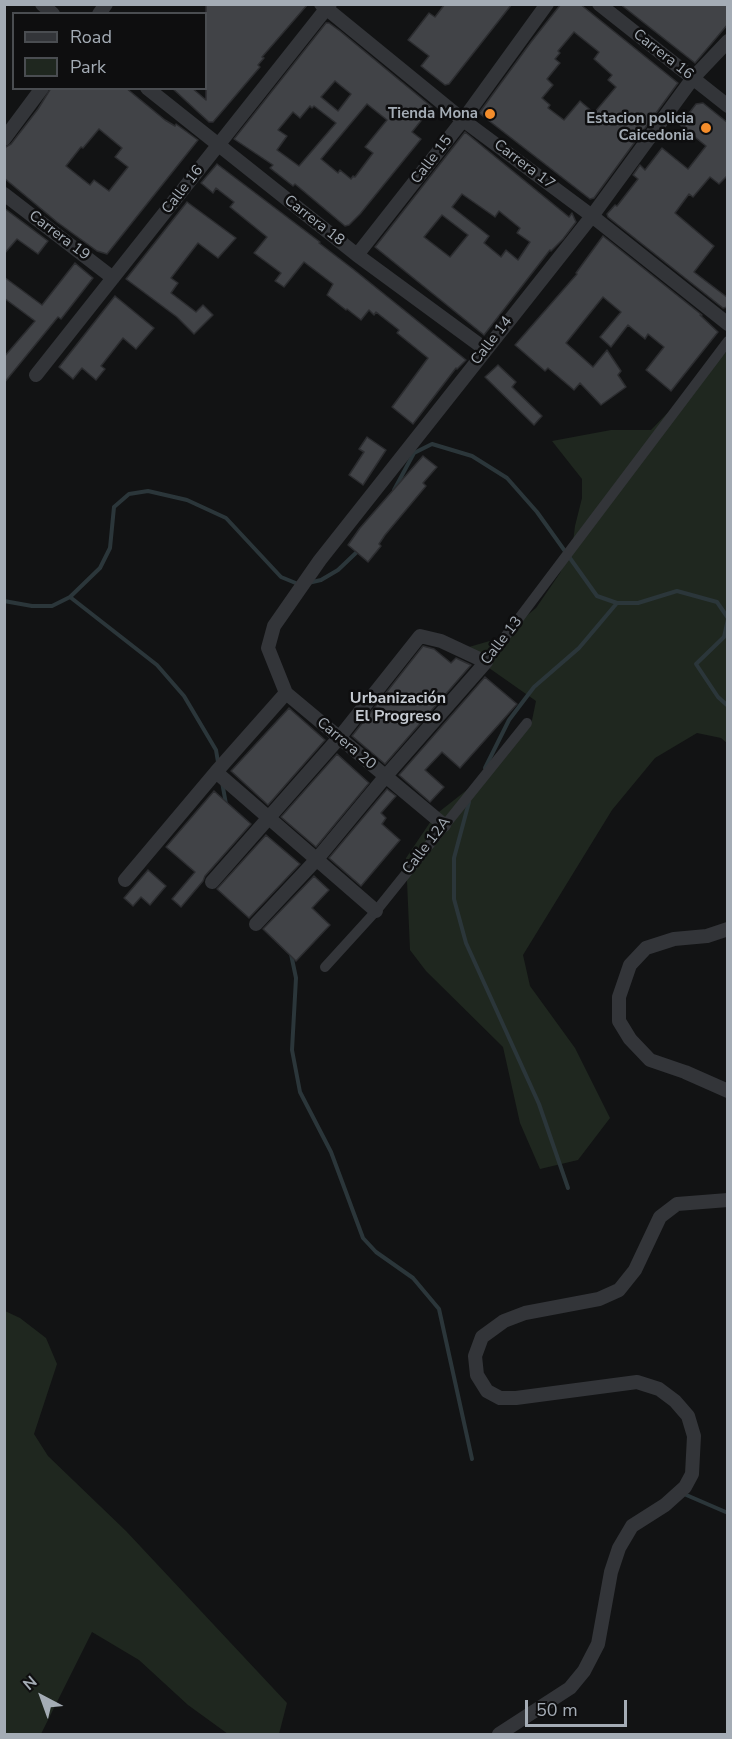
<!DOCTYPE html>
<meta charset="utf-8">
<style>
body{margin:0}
#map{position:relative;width:732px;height:1739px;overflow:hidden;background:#121314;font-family:"Nunito Sans",sans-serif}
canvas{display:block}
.frame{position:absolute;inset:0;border:6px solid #a4acb5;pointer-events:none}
.legend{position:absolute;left:12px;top:12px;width:195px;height:78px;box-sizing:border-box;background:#0e0e0f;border:2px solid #4a4d51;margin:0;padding:8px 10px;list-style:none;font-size:18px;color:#a4acb5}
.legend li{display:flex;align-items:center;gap:12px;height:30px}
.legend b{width:30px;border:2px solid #4a4d51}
.north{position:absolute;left:12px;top:1667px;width:60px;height:60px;-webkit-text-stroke:4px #0e0e0f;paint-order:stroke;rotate:319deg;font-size:16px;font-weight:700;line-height:24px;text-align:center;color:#a4acb5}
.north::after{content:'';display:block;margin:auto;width:21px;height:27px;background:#a4acb5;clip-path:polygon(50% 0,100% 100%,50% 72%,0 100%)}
.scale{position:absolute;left:525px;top:1700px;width:102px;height:27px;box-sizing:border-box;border:3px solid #a4acb5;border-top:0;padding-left:8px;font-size:18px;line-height:21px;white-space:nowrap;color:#a4acb5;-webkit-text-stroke:4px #0e0e0f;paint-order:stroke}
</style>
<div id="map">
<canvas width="732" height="1739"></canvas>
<div class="frame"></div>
<ul class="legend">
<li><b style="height:8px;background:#333539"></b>Road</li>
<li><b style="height:16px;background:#1f271f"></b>Park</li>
</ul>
<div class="north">N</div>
<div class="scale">50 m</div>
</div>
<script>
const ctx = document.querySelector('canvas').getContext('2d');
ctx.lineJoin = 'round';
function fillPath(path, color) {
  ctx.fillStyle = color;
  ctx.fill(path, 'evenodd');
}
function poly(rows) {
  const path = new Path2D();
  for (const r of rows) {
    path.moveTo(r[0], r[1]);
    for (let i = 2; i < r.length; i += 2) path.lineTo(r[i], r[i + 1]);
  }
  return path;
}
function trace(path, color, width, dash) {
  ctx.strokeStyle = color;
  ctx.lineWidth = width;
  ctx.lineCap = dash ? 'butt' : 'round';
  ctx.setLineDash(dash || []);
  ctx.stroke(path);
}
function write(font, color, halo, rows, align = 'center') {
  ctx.font = font + ' "Nunito Sans",sans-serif';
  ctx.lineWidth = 5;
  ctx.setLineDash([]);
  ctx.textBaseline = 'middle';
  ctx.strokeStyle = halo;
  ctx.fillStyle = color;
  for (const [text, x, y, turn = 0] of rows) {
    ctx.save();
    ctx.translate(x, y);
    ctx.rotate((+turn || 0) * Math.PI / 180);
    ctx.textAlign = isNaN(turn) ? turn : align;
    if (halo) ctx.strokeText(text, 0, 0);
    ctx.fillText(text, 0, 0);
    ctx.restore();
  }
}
fillPath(poly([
 [727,351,727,743,721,738,697,733,655,758,612,810,523,955,530,986,575,1048,610,1118,578,1160,540,1169,520,1123,503,1047,426,971,410,950,406,858,435,815,491,771,531,725,536,701,462,649,500,638,536,608,560,573,573,542,575,526,582,498,582,479,552,441,611,430,651,430],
 [5,1311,20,1318,46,1338,57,1364,34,1434,48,1456,126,1531,287,1703,279,1734,228,1734,188,1705,139,1660,92,1632,41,1734,5,1734]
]), '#1f271f');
trace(poly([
 [394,490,414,453,432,444,472,456,507,478,537,512,597,596,617,603,638,603,677,591,717,602,728,618],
 [308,583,321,580,338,570,359,550],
 [70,597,157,665,184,696,216,750,218,762],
 [4,601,32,606,52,606,70,597,100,568,110,548,114,507,129,494,148,491,187,500,226,518,281,577,298,584],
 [728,619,724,637,696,664,718,697,728,706],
 [485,768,509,720,534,687,579,648,617,603],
 [222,782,226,804],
 [469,802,454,858,454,899,466,943,539,1104,568,1188],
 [291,954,296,978,292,1050,300,1092,331,1152,363,1238,376,1252,413,1278,439,1309,472,1459],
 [684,1494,728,1513]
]), '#2b363a', 4);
const building = poly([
 [206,4,308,4,262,57,264,58,258,65,260,67,213,122,209,122,172,88,192,88,206,100,206,4],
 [445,4,512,4,449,84,445,85,421,66,429,56,408,40,429,13,435,17,445,4],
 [561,4,580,4,678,83,594,198,590,199,479,113,531,42,561,4],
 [574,32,599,52,594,59,612,75,608,80,616,87,594,113,580,101,564,120,548,108,550,105,542,98,553,85,547,79,560,63,555,59,560,53,558,51,574,32],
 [620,4,728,4,728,24,695,63,620,4],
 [326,23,329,23,340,31,432,107,412,132,421,139,360,214,349,225,345,226,295,184,293,186,270,168,273,165,234,139,326,23],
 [335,81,351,94,338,111,321,97,335,81],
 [367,104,387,120,365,147,373,153,355,177,353,176,351,179,340,170,338,173,321,159,367,104],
 [310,106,312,108,314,106,336,123,299,166,277,150,287,136,278,130,293,112,300,118,310,106],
 [51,88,126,88,165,120,175,126,176,124,198,140,107,254,97,251,57,222,4,178,4,148,11,144,38,109,51,88],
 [99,129,122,148,115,157,128,167,109,191,94,180,90,185,66,166,81,147,83,148,99,129],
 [703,103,728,123,728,175,719,184,710,177,693,197,689,194,675,213,714,246,694,272,728,298,728,307,723,308,608,217,607,214,615,205,617,206,638,179,633,175,640,165,645,170,662,148,688,169,706,146,680,125,696,104,703,103],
 [465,132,569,217,572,213,576,222,563,239,551,251,550,250,484,335,375,247,465,132],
 [462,194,495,217,499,211,520,228,517,233,530,242,518,260,506,250,501,257,484,243,489,236,452,207,462,194],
 [442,215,468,235,450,257,424,237,442,215],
 [217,164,320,242,319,243,353,269,466,360,457,369,456,368,413,424,392,407,428,358,397,333,399,330,376,312,374,315,369,310,361,320,347,309,346,310,327,295,333,284,304,262,284,287,275,281,281,273,254,253,267,237,230,207,234,202,216,188,213,193,201,183,217,164],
 [187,202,236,238,218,258,198,243,171,278,178,283,171,293,196,312,203,305,213,315,194,334,177,317,126,279,187,202],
 [4,208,48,241,38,254,17,239,4,254,4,208],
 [603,236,702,315,700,315,718,332,671,391,646,370,664,347,648,334,645,339,628,325,611,347,600,337,621,312,603,297,566,343,593,367,607,350,621,371,618,375,626,387,601,405,580,383,574,390,548,368,545,371,515,345,577,274,576,273,603,236],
 [75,263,93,278,61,319,58,317,4,383,4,357,35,321,4,298,4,277,42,305,75,263],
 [115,296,154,328,136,349,123,338,101,366,105,369,96,380,82,368,73,379,59,367,115,296],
 [498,365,516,382,512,387,542,416,534,425,485,377,498,365],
 [367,437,386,450,363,485,349,475,364,452,359,449,367,437],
 [423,456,437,467,423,483,426,486,385,535,379,544,381,546,368,562,348,545,360,528,423,456],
 [423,646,434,649,451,663,456,658,471,665,385,764,352,736,423,646],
 [485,677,517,704,460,768,442,752,425,770,444,787,430,802,399,775,485,677],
 [289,708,325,740,268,805,231,771,289,708],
 [337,754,369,783,316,847,281,817,337,754],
 [387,789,396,796,381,813,386,818,382,824,400,840,361,886,329,858,387,789],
 [214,791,251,824,205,876,203,881,181,907,172,899,195,872,166,847,214,791],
 [266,835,300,864,249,918,217,889,266,835],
 [148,870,166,886,150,905,141,897,133,906,124,898,148,870],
 [314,876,329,890,312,908,330,925,296,961,263,929,314,876]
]);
fillPath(building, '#414347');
trace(building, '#2c2d30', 1.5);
trace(poly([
 [486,662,728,341],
 [325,967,376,911,527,723]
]), '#333539', 10);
trace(poly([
 [42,4,53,14],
 [321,4,463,120,592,216,728,324],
 [599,4,728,106],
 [99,14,106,4],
 [147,88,357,255,485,349],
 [4,139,42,88],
 [4,194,113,278],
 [357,255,463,120,547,4],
 [36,375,330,4],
 [216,772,376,911],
 [444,825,286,693,268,648,274,626,320,560,592,216,693,78,728,41],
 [125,880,216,772,286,693],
 [212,882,339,738,420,636,441,641,486,662,385,777,317,859,256,924],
 [728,929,707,936,674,939,646,948,630,965,619,997,619,1021,630,1039,650,1060,685,1072,728,1091],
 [499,1734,570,1688,584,1671,598,1644,611,1572,619,1548,632,1526,665,1505,685,1487,692,1474,694,1436,688,1416,675,1401,659,1389,637,1382,516,1398,500,1398,487,1391,477,1375,475,1356,482,1337,504,1321,525,1313,599,1299,619,1290,635,1270,660,1217,677,1204,728,1200]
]), '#333539', 14);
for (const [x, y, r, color] of [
 [490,114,6,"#f48d2b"],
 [706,128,6,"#f48d2b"]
]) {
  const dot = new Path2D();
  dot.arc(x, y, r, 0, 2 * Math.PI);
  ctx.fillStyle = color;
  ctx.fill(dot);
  trace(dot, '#0e0e0f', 2);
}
write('15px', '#a4acb5', '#0e0e0f', [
 ["Carrera 16",663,55,38],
 ["Calle 15",432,160,-52],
 ["Carrera 17",524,165,37],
 ["Calle 16",183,190,-52],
 ["Carrera 18",314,221,38],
 ["Carrera 19",59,236,37],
 ["Calle 14",492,341,-52],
 ["Calle 13",502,641,-52],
 ["Carrera 20",346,744,40],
 ["Calle 12A",427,846,-52]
]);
write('bold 15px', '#a4acb5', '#0e0e0f', [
 ["Tienda Mona",478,114],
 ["Estacion policia",694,119],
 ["Caicedonia",694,136]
], 'right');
write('bold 16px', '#c5cad1', '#0e0e0f', [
 ["Urbanización",398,699],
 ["El Progreso",398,717]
]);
</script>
